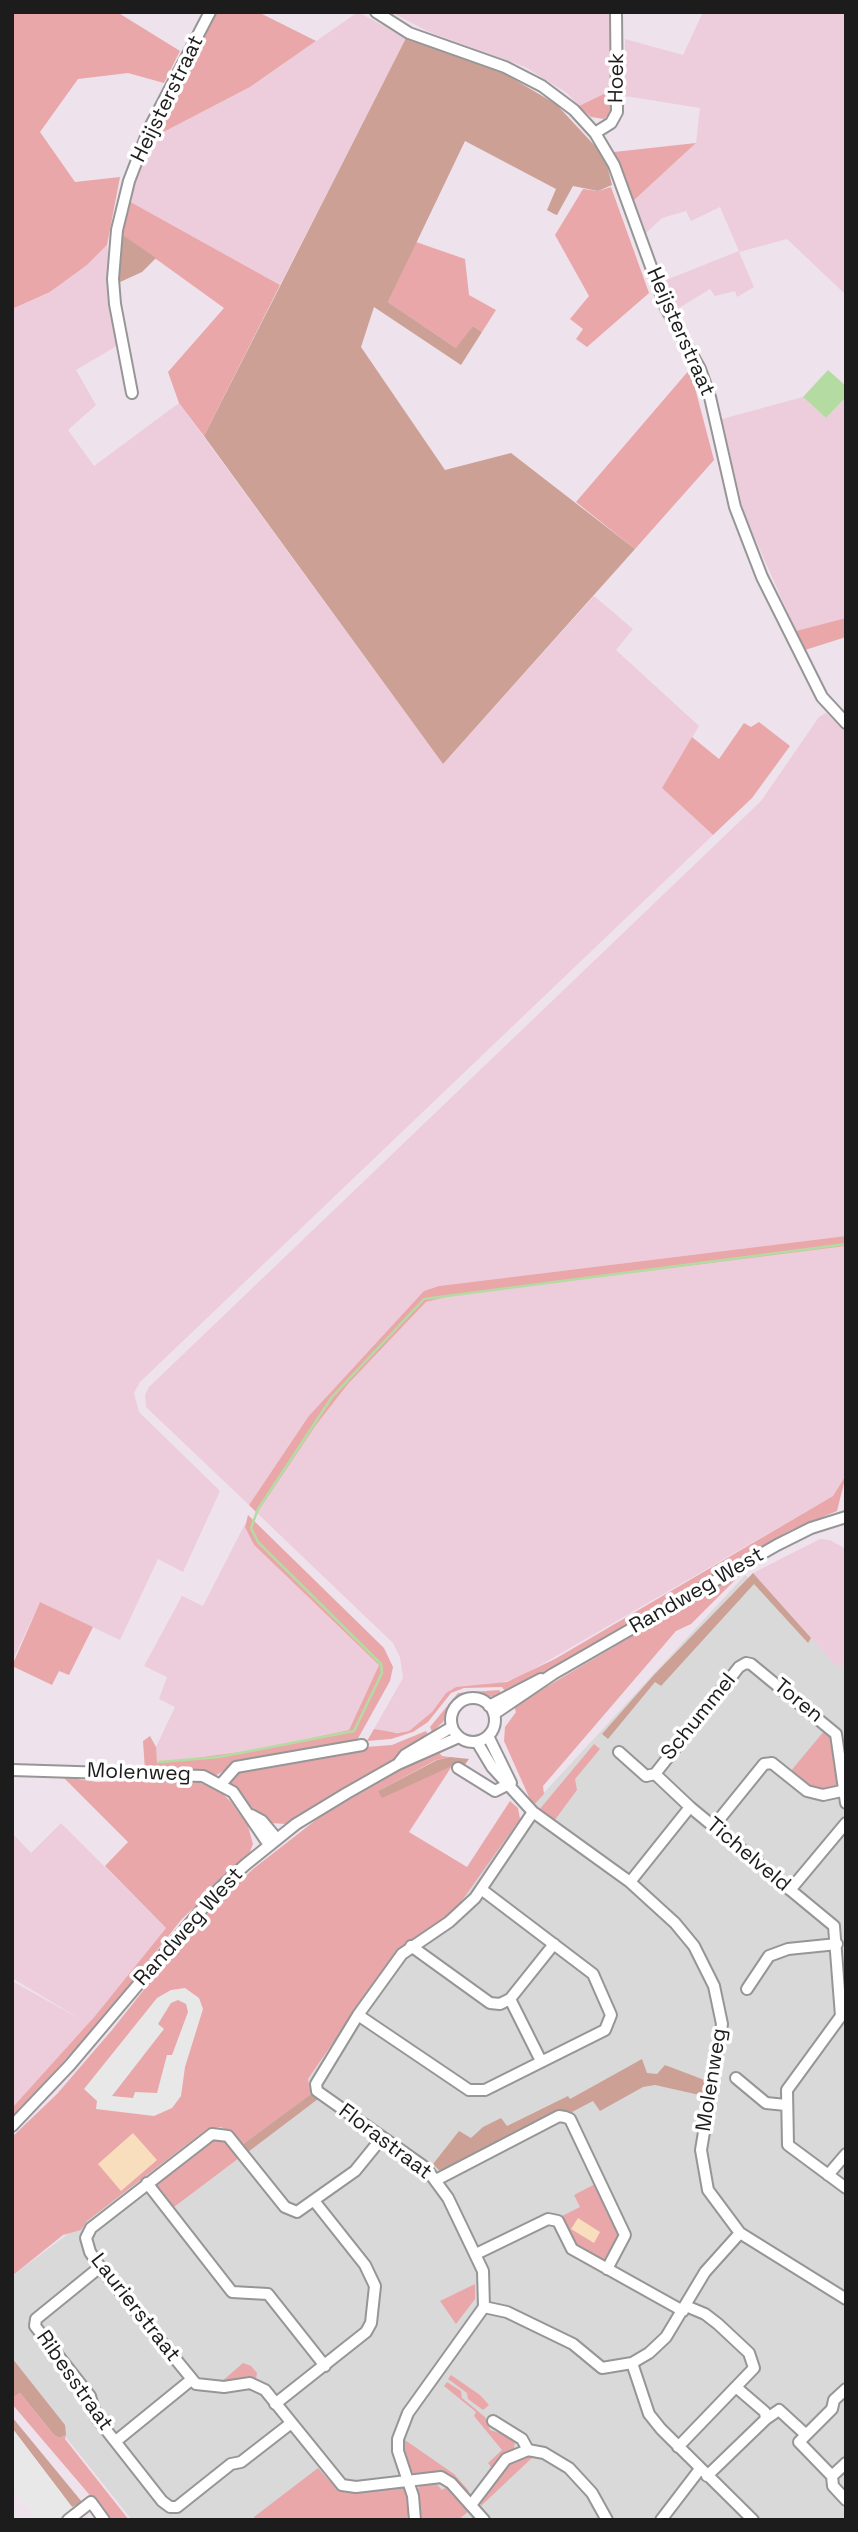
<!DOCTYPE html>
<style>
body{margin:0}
#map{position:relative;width:858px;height:2532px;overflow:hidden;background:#eee2ec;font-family:"Space Grotesk",sans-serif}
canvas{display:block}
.frame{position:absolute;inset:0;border:14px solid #1c1c1c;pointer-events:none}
</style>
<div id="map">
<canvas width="858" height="2532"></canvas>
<div class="frame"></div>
</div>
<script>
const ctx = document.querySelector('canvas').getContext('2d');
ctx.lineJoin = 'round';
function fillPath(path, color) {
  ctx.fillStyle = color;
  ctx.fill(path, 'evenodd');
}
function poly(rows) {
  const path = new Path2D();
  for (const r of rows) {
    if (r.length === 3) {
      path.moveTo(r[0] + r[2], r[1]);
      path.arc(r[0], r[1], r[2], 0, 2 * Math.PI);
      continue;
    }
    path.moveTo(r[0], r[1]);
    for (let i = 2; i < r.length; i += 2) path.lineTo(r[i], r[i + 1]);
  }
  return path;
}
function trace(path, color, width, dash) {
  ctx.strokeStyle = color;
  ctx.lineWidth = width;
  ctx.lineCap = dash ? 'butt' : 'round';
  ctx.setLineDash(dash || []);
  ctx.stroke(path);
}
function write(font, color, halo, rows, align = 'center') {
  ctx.font = font + ' "Space Grotesk",sans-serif';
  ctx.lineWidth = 7;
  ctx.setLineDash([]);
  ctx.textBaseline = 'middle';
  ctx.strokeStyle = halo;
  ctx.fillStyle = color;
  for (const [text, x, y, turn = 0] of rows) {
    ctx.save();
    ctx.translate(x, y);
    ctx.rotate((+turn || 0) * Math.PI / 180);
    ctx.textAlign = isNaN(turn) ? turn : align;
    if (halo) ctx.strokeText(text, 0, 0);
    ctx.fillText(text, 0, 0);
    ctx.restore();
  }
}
fillPath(poly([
 [745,1575,829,1647,846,1667,846,2520,132,2520,12,2370,12,2276,207,2129,308,2079,407,1941]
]), '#dad9da');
fillPath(poly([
 [358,12,406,38,280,285,127,200,150,139,250,87],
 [391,12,610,12,614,89,579,106,567,93,525,67,429,32],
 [703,12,846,12,846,295,787,239,739,252,754,287,737,297,735,291,715,296,710,289,674,311,661,282,739,251,720,207,691,221,686,211,662,218,644,235,632,202,696,143,700,108,625,96,625,39,683,55],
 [107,245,120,344,76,370,96,405,68,430,94,466,179,403,443,764,594,596,633,629,616,650,699,726,662,788,713,835,140,1382,134,1393,139,1412,220,1491,183,1572,158,1559,120,1640,40,1602,12,1662,12,309,50,292,87,265],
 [803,397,826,418,846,397,846,618,796,631,744,514,722,419],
 [826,713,846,732,846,1236,439,1286,308,1417,249,1505,146,1407,145,1395,149,1387,761,801,819,717],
 [846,1246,846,1475,833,1496,518,1678,493,1685,456,1687,446,1693,432,1712,409,1731,387,1733,374,1729,403,1678,400,1657,393,1643,257,1513,316,1425,348,1384,426,1302,450,1296],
 [245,1524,254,1545,379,1665,349,1730,255,1750,156,1763,156,1747,175,1707,159,1699,167,1677,144,1666,182,1596,203,1606],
 [820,1539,830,1540,846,1549,846,1661,838,1668,753,1573],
 [61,1823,166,1928,95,2016,12,2108,12,1981,82,2020,12,1978,12,1833,31,1853]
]), '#edcddb');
fillPath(poly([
 [12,12,117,12,180,51,164,83,128,73,78,79,40,132,75,182,120,177,107,245,87,265,50,292,12,309],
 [215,12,258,12,316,41,250,87,150,139],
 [614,89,612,111,604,119,591,117,579,106],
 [696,143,632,202,614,152],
 [611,187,649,293,587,347,576,339,583,329,570,319,589,296,555,235,583,189,598,191],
 [127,200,280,285,204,436,179,403,168,372,224,308,120,233],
 [416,242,465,259,469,295,496,310,482,332,473,326,459,347,456,348,388,302],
 [690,369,714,460,635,549,576,502],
 [846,618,846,637,805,650,796,631],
 [759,722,790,746,752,798,713,835,662,788,692,737,719,759,744,723,751,727],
 [846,1236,846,1246,450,1296,426,1302,348,1384,316,1425,257,1513,249,1505,308,1417,424,1291,439,1286],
 [846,1475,837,1511,789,1531,539,1675,505,1691,502,1687,464,1688,451,1693,428,1722,413,1732,391,1739,367,1741,374,1729,397,1733,409,1731,432,1712,446,1693,456,1687,507,1682,555,1659,833,1496],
 [248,1515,384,1648,393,1667,390,1681,356,1742,229,1768,213,1777,190,1770,145,1770,143,1741,150,1736,156,1747,157,1763,255,1750,349,1730,379,1665,254,1545,245,1527],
 [747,1568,691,1624,676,1631,543,1786,544,1794,533,1806,504,1741,505,1727,516,1712,514,1706],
 [40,1602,93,1627,69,1675,59,1671,52,1685,12,1666],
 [499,1690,501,1693,494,1697,470,1693,461,1696,451,1703,443,1722,432,1732,430,1727,458,1693],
 [825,1730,831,1734,840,1788,815,1793,790,1772],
 [426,1731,428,1735,397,1758,287,1824,268,1823,230,1786,229,1781,235,1772,353,1748,392,1745],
 [594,1744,600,1749,575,1779,577,1790,554,1821,539,1810],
 [437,1750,442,1756,450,1757,436,1760,378,1791,452,1766,409,1832,467,1867,510,1801,518,1808,520,1819,451,1916,397,1950,308,2079,311,2094,242,2145,229,2131,221,2127,207,2129,87,2221,81,2230,63,2235,12,2276,12,2137,57,2094,112,2030,192,1929,253,1869,330,1809],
 [63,1777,97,1782,170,1779,199,1782,220,1791,231,1802,248,1826,253,1844,249,1854,181,1920,101,2021,12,2118,12,2108,95,2016,166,1928,105,1866,128,1842],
 [222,2138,239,2158,174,2207,154,2182,210,2139],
 [597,2183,619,2229,619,2236,604,2260,574,2243,560,2217,580,2207,574,2195],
 [475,2284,475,2299,456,2324,440,2301],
 [243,2363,251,2366,257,2373,256,2379,220,2383],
 [451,2375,480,2395,489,2405,483,2410,468,2399,467,2393,448,2379],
 [447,2382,461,2391,462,2398,485,2417,490,2430,515,2438,514,2451,491,2467,488,2463,502,2450,474,2416,476,2412,444,2386],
 [20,2393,54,2435,59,2438,66,2435,65,2439,129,2520,111,2520,12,2404,12,2398],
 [405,2440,454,2474,469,2491,466,2494,442,2472,414,2474,409,2469,403,2451],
 [527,2456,534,2456,481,2506,480,2501,506,2464],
 [318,2468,333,2485,343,2490,402,2484,410,2504,407,2520,256,2520,254,2517],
 [434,2481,442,2490,448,2486,469,2511,458,2520,419,2520,418,2489,422,2483]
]), '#e9a7a9');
fillPath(poly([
 [406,38,505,74,556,104,596,147,607,165,612,185,598,191,573,186,557,215,554,214,547,210,556,189,465,141,388,302,456,348,473,326,482,332,461,365,374,307,361,347,445,470,511,453,635,549,443,764,204,436],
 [120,233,156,258,142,272,118,283],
 [753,1573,811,1638,808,1643,754,1584,661,1686,655,1682,608,1739,602,1734,653,1676],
 [450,1757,469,1759,463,1767,452,1766,382,1798,378,1791,437,1760],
 [642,2059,647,2073,657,2074,665,2065,707,2081,704,2096,655,2085,643,2087,600,2111,593,2101,572,2112,565,2111,497,2141,494,2147,445,2170,440,2171,433,2164,459,2131,471,2138,483,2127,501,2118,507,2126,568,2096,570,2099],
 [311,2094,318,2099,248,2152,242,2145],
 [12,2358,65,2425,66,2435,59,2438,54,2435,20,2393,12,2398],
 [12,2417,82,2502,72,2507,12,2428]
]), '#cda096');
fillPath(poly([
 [133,2133,157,2160,121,2191,98,2164],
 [578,2218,600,2232,594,2243,571,2229]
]), '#f9debe');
fillPath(poly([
 [185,1988,199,1998,203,2009,185,2067,181,2096,172,2108,154,2116,96,2109,97,2101,84,2089,157,1998,171,1990],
 [178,2000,186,2004,188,2012,172,2055,167,2055,157,2093,135,2092,133,2098,112,2096,164,2029,158,2024,171,2003],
 [12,2428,72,2507,81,2520,25,2520,33,2513,12,2487]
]), '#e8e8e8');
fillPath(poly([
 [828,370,846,386,846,397,826,418,803,397]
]), '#b4dca2');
trace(poly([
 [159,1762,219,1757,354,1731,382,1673,381,1664,258,1542,251,1528,258,1509,332,1397,424,1299,846,1244]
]), '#b4dca2', 2.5);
const minor = poly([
 [376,12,409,33,505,67,542,86,574,110,595,133,614,165,666,308,700,369,710,397,735,507,762,577,822,697,846,723],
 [595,133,611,123,617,112,616,12],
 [132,393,115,304,113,279,117,230,129,181,149,129,210,12],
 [473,1720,22],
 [489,1706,541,1679],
 [494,1714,553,1674,777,1545,811,1528,846,1517],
 [488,1736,511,1783],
 [477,1742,492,1767,533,1812,630,1882,675,1923,694,1946,714,1986,722,2024,701,2150,708,2190,740,2233,846,2299],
 [619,1752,646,1776,655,1774],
 [398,1764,405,1755,452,1727],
 [458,1768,495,1791,511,1783],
 [12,1770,203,1776,233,1792,269,1845],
 [221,1784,236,1767,362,1745],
 [690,1807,655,1774,739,1667,746,1663,751,1664,836,1734,846,1803],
 [251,1815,262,1821,277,1839],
 [713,1827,764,1764,772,1763,807,1791,823,1795,846,1790],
 [630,1882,690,1807,834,1926,841,2016,787,2090,788,2145,846,2188],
 [790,1890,846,1823],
 [411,1946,490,2003,500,2004,510,1999,554,1944],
 [747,1989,769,1956,788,1949,837,1944],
 [510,1999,541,2061],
 [358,2015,469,2090,485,2090,605,2030,611,2015,593,1974,481,1889],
 [736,2078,766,2103,786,2105],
 [12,2126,70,2065,219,1889,245,1865,296,1824,347,1793,398,1764,459,1737],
 [381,2139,355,2171,297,2212,285,2207,228,2136,212,2134,91,2228,86,2238,90,2252,100,2267,196,2384,224,2387,250,2383,265,2390,342,2485,356,2487,441,2477,451,2483,484,2520],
 [828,2175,846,2154],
 [436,2180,559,2116,565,2117,570,2119,625,2235,607,2269],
 [147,2183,232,2292,268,2294,325,2366],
 [476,2254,548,2219,558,2221,572,2249,683,2311],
 [100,2267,36,2319,35,2326,90,2396,96,2417,162,2501,170,2507,177,2507,231,2464,241,2462,290,2424],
 [484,2307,507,2312,573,2344,602,2368,632,2363,649,2353,666,2337,705,2272,740,2233],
 [632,2363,649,2414,661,2429,753,2520],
 [275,2404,366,2332,371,2323,375,2286,365,2265,315,2202],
 [766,2419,779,2410,803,2432],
 [493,2421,522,2439,528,2450],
 [116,2441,191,2380],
 [678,2447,754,2368,749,2353,718,2324,705,2314,686,2306],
 [846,2463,832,2476,833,2486,846,2500],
 [707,2476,766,2419,765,2412,737,2388],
 [832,2476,799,2442,832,2409,834,2400,846,2389],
 [471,2505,506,2459,528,2450,544,2453,569,2468,592,2493,607,2520],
 [68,2520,91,2502,104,2520],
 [415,2520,413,2496,398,2451,398,2439,408,2413,484,2307,483,2271,448,2198,426,2168,317,2091,316,2084,358,2015,402,1954,449,1922,475,1898,533,1812],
 [661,2520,700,2469]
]);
trace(minor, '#969696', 14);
trace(minor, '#fff', 10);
write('21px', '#1c1c1c', '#fff', [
 ["Hoek",617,78,-89],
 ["Heijsterstraat",168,99,-64],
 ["Heijsterstraat",680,332,66],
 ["Randweg West",697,1591,-30],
 ["Toren",798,1701,39],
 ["Schummel",699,1717,-51],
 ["Molenweg",139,1773,2],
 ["Tichelveld",748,1855,40],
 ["Randweg West",189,1927,-48],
 ["Molenweg",712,2080,-81],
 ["Florastraat",385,2142,37],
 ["Laurierstraat",135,2308,52],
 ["Ribesstraat",74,2381,55]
]);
</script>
